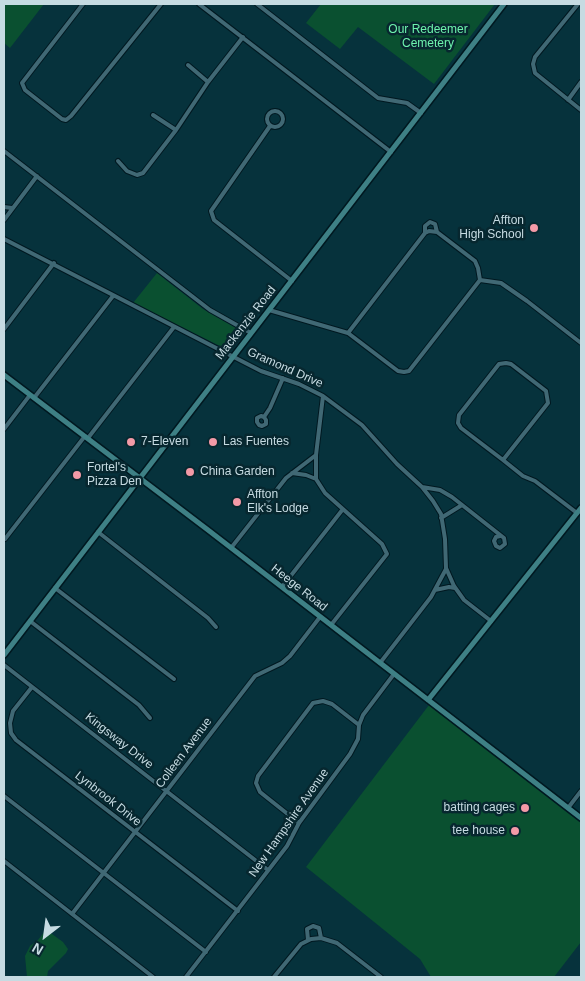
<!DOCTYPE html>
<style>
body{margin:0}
#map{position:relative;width:585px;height:981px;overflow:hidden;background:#06323c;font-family:Helvetica,sans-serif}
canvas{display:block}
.frame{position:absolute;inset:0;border:5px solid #c6dbe2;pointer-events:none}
.north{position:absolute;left:20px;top:911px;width:50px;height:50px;-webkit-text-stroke:4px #07272f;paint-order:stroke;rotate:210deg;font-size:14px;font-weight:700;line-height:20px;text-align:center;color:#c6dbe2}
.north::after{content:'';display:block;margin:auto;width:18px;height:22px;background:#c6dbe2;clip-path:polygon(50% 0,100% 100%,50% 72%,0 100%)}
</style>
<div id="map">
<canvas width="585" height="981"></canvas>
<div class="frame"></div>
<div class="north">N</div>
</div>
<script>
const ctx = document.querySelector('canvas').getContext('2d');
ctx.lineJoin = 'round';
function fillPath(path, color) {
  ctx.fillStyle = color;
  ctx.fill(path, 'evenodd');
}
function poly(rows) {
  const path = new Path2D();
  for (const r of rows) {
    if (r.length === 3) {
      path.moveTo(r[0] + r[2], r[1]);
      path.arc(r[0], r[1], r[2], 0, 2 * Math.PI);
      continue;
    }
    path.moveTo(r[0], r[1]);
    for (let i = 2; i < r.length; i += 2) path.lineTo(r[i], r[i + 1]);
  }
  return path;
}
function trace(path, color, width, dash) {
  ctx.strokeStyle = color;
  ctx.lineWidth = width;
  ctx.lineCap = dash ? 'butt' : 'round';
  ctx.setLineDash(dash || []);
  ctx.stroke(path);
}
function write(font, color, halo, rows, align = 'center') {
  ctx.font = font + ' Helvetica,sans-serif';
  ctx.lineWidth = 5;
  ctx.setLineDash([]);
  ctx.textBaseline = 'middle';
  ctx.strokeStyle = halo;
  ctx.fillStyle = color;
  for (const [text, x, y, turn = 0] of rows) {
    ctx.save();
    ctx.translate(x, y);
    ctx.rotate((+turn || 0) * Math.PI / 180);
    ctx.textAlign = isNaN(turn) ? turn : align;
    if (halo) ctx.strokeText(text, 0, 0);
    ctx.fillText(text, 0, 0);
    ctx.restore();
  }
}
fillPath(poly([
 [4,4,44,4,10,48,4,43],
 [321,4,495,4,434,84,358,27,340,49,306,23],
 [157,273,203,309,241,331,242,334,241,337,230,349,228,350,133,303],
 [429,705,581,823,581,942,554,977,431,977,420,959,306,867],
 [45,931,52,934,63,942,68,949,66,953,48,971,47,977,27,977,25,956,30,946,38,940]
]), '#0a5030');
const street = poly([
 [83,4,22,83,25,90,62,119,66,120,71,116,161,4],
 [199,4,391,152],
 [257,4,378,98,407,103,421,113],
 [578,4,535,57,533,64,535,73,581,110],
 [188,65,208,82],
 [568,100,581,82],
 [275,119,8],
 [153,115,176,130],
 [270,126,211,211,214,220,292,281],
 [4,151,210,310,251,333],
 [118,161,127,171,137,175,143,173,176,130,208,82,243,37],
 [4,207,12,208],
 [4,220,37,176],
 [425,233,425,226,430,222,435,224,437,232],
 [4,239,261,371,299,384,323,396,362,425,397,464,422,487,433,501,441,514,445,539,446,568,454,586,464,600,491,621],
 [480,280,501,283,527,301,581,343],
 [269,310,348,333,398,371,404,372,409,371,480,280],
 [4,329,54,263],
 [348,333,425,233,429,231,437,232,475,261,478,268,480,280],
 [323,396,316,455,316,479,325,493,382,544,387,554,331,625],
 [34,398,113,296],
 [264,417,261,416,257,418,257,422,259,425,262,426,266,424,266,420,264,417,270,408,283,378],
 [4,429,30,395],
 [88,438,174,327],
 [503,460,548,403,546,391,511,364,506,363,499,364,459,415,458,423,461,428,503,460,523,476,535,481,577,513],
 [292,473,306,475,316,479],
 [422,487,440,490,452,497,504,538,505,544,500,548,496,546,494,541,496,537,500,536],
 [441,518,462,505],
 [98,532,208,618,216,627],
 [5,539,85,436],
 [231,548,286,478,316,455],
 [282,587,343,509],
 [55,588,174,679],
 [435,590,449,587,455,588],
 [30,621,139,705,150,718],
 [380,663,431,597,446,569],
 [4,665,268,870],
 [32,687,13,711,10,723,11,733,16,740,238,911],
 [4,796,206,952],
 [568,808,581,791],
 [299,823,260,792,256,783,258,776,313,703,323,701,332,704,359,725],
 [4,861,153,977],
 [72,914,255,676,282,663,290,656,320,617],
 [308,940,307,929,313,926,319,928,321,938],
 [186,977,287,846,299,823,350,754,358,739,359,725,363,715,394,674],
 [274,977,301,944,311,939,321,938,337,943,381,977]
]);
const secondary = poly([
 [4,375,208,530,581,818],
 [4,655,504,4],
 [428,700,581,508]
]);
trace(street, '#001820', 6);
trace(secondary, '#001820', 8);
trace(street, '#406874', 4);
trace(secondary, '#3e8085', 5);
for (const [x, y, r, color] of [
 [534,228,5,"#f39aa7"],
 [131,442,5,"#f39aa7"],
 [213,442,5,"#f39aa7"],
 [190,472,5,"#f39aa7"],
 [77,475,5,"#f39aa7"],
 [237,502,5,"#f39aa7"],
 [525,808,5,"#f39aa7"],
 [515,831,5,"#f39aa7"]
]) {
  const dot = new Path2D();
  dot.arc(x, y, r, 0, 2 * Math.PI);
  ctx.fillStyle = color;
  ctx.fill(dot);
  trace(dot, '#07272f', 2);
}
write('12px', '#6ef3ad', '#07272f', [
 ["Our Redeemer",428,30],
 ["Cemetery",428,44]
]);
write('12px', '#c6dbe2', '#07272f', [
 ["Affton",524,221,"right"],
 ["High School",524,235,"right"],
 ["7-Eleven",141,442],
 ["Las Fuentes",223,442],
 ["Fortel's",87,468],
 ["Pizza Den",87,482],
 ["China Garden",200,472],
 ["Affton",247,495],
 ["Elk's Lodge",247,509],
 ["batting cages",515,808,"right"],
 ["tee house",505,831,"right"]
], 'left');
write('12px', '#c6dbe2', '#07272f', [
 ["Mackenzie Road",246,323,-52],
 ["Gramond Drive",285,368,24],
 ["Heege Road",299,588,38],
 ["Kingsway Drive",119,741,38],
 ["Colleen Avenue",184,753,-53],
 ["Lynbrook Drive",108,799,38],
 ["New Hampshire Avenue",289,823,-55]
]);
</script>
